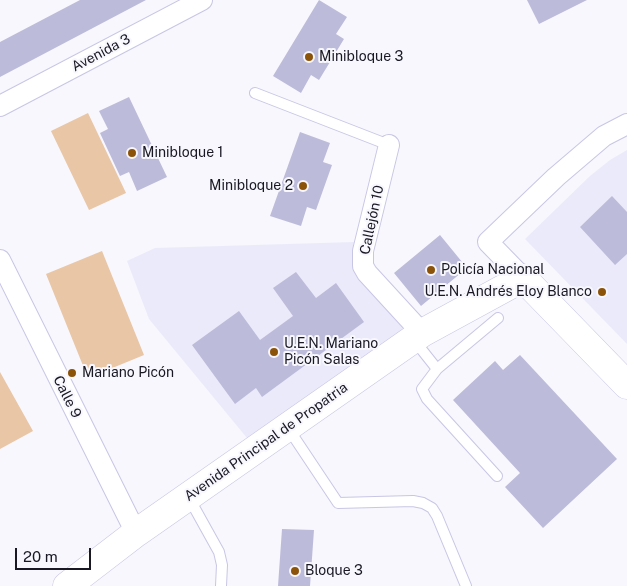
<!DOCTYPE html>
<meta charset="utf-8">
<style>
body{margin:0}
#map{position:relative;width:627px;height:586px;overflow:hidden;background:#f7f7fd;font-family:"Public Sans",sans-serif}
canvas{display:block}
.scale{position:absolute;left:15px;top:548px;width:76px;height:22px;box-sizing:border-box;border:2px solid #191823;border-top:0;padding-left:6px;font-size:15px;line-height:18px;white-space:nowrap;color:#191823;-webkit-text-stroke:4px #f7f7fd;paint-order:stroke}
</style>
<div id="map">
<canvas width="627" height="586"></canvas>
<div class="scale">20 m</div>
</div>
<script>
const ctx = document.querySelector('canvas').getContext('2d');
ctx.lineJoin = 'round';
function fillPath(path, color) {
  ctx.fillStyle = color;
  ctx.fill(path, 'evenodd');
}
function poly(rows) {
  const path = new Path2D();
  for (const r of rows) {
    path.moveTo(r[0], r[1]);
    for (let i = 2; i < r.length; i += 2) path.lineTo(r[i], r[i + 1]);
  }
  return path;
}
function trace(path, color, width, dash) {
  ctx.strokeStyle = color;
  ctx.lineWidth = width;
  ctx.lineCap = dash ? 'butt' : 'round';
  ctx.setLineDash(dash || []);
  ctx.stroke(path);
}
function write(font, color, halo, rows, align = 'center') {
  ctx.font = font + ' "Public Sans",sans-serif';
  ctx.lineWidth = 4;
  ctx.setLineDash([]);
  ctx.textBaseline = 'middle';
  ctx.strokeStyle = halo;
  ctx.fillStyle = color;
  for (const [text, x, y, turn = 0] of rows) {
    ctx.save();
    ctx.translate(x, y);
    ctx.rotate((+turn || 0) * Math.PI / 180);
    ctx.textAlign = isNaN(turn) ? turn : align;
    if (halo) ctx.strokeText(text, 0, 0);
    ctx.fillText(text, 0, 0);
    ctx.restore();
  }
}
fillPath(poly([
 [627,150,627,344,525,239,590,176,610,160],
 [354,242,352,261,355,271,404,330,247,438,149,319,127,261,155,248]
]), '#ebeafa');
fillPath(poly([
 [88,113,126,193,89,210,51,131],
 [102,251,144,355,88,378,46,274],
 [0,372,33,431,0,449]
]), '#e9c6a5');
fillPath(poly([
 [80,0,146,0,0,77,0,42],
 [319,0,347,17,336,34,344,39,319,80,311,75,301,93,273,76],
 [527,0,587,0,539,24],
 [129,97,167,177,137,191,129,172,120,176,100,133,108,129,99,111],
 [300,132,330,143,323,162,332,165,316,210,307,207,301,226,270,216],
 [612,196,627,212,627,254,615,265,580,227],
 [440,235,467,268,421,306,394,273],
 [296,272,316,298,336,283,364,322,262,397,256,388,235,404,192,345,239,311,260,340,293,316,273,288],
 [520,355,617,459,543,528,505,487,520,473,453,400,495,361,503,370],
 [282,529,314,530,310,586,278,586]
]), '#bdbbda');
const lane = poly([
 [255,93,389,145],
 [414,340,437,369],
 [288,428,338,503,413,501,423,503,432,508,437,516,466,586],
 [497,476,427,399,422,389,437,369,498,318],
 [189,498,219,552,222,565,221,586]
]);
const street = poly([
 [0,106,202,0],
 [389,145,363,251,363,266,367,273,422,333],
 [0,260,136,533],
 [523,278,488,242,556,177,604,136,627,124]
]);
const secondary = poly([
 [67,586,136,533,422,333,523,278,627,385]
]);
trace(lane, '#c8c6e5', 12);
trace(street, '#c8c6e5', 22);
trace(secondary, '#c8c6e5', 29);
trace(lane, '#fff', 10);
trace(street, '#fff', 20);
trace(secondary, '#fff', 28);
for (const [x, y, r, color] of [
 [309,57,5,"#8b5309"],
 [132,153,5,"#8b5309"],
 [303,186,5,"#8b5309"],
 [431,270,5,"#8b5309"],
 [602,292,5,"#8b5309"],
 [274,352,5,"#8b5309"],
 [72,373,5,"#8b5309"],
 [295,571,5,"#8b5309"]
]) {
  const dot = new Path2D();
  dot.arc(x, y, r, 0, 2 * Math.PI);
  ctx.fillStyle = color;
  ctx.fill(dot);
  trace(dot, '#f7f7fd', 2);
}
write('14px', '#191823', '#f7f7fd', [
 ["Avenida 3",101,53,-28],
 ["Callejón 10",372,220,-78],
 ["Calle 9",67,397,63],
 ["Avenida Principal de Propatria",266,442,-35]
]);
write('14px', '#191823', '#f7f7fd', [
 ["Minibloque 3",319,57],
 ["Minibloque 1",142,153],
 ["Minibloque 2",293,186,"right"],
 ["Policía Nacional",441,270],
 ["U.E.N. Andrés Eloy Blanco",592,292,"right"],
 ["U.E.N. Mariano",284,344],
 ["Picón Salas",284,360],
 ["Mariano Picón",82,373],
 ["Bloque 3",305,571]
], 'left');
</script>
